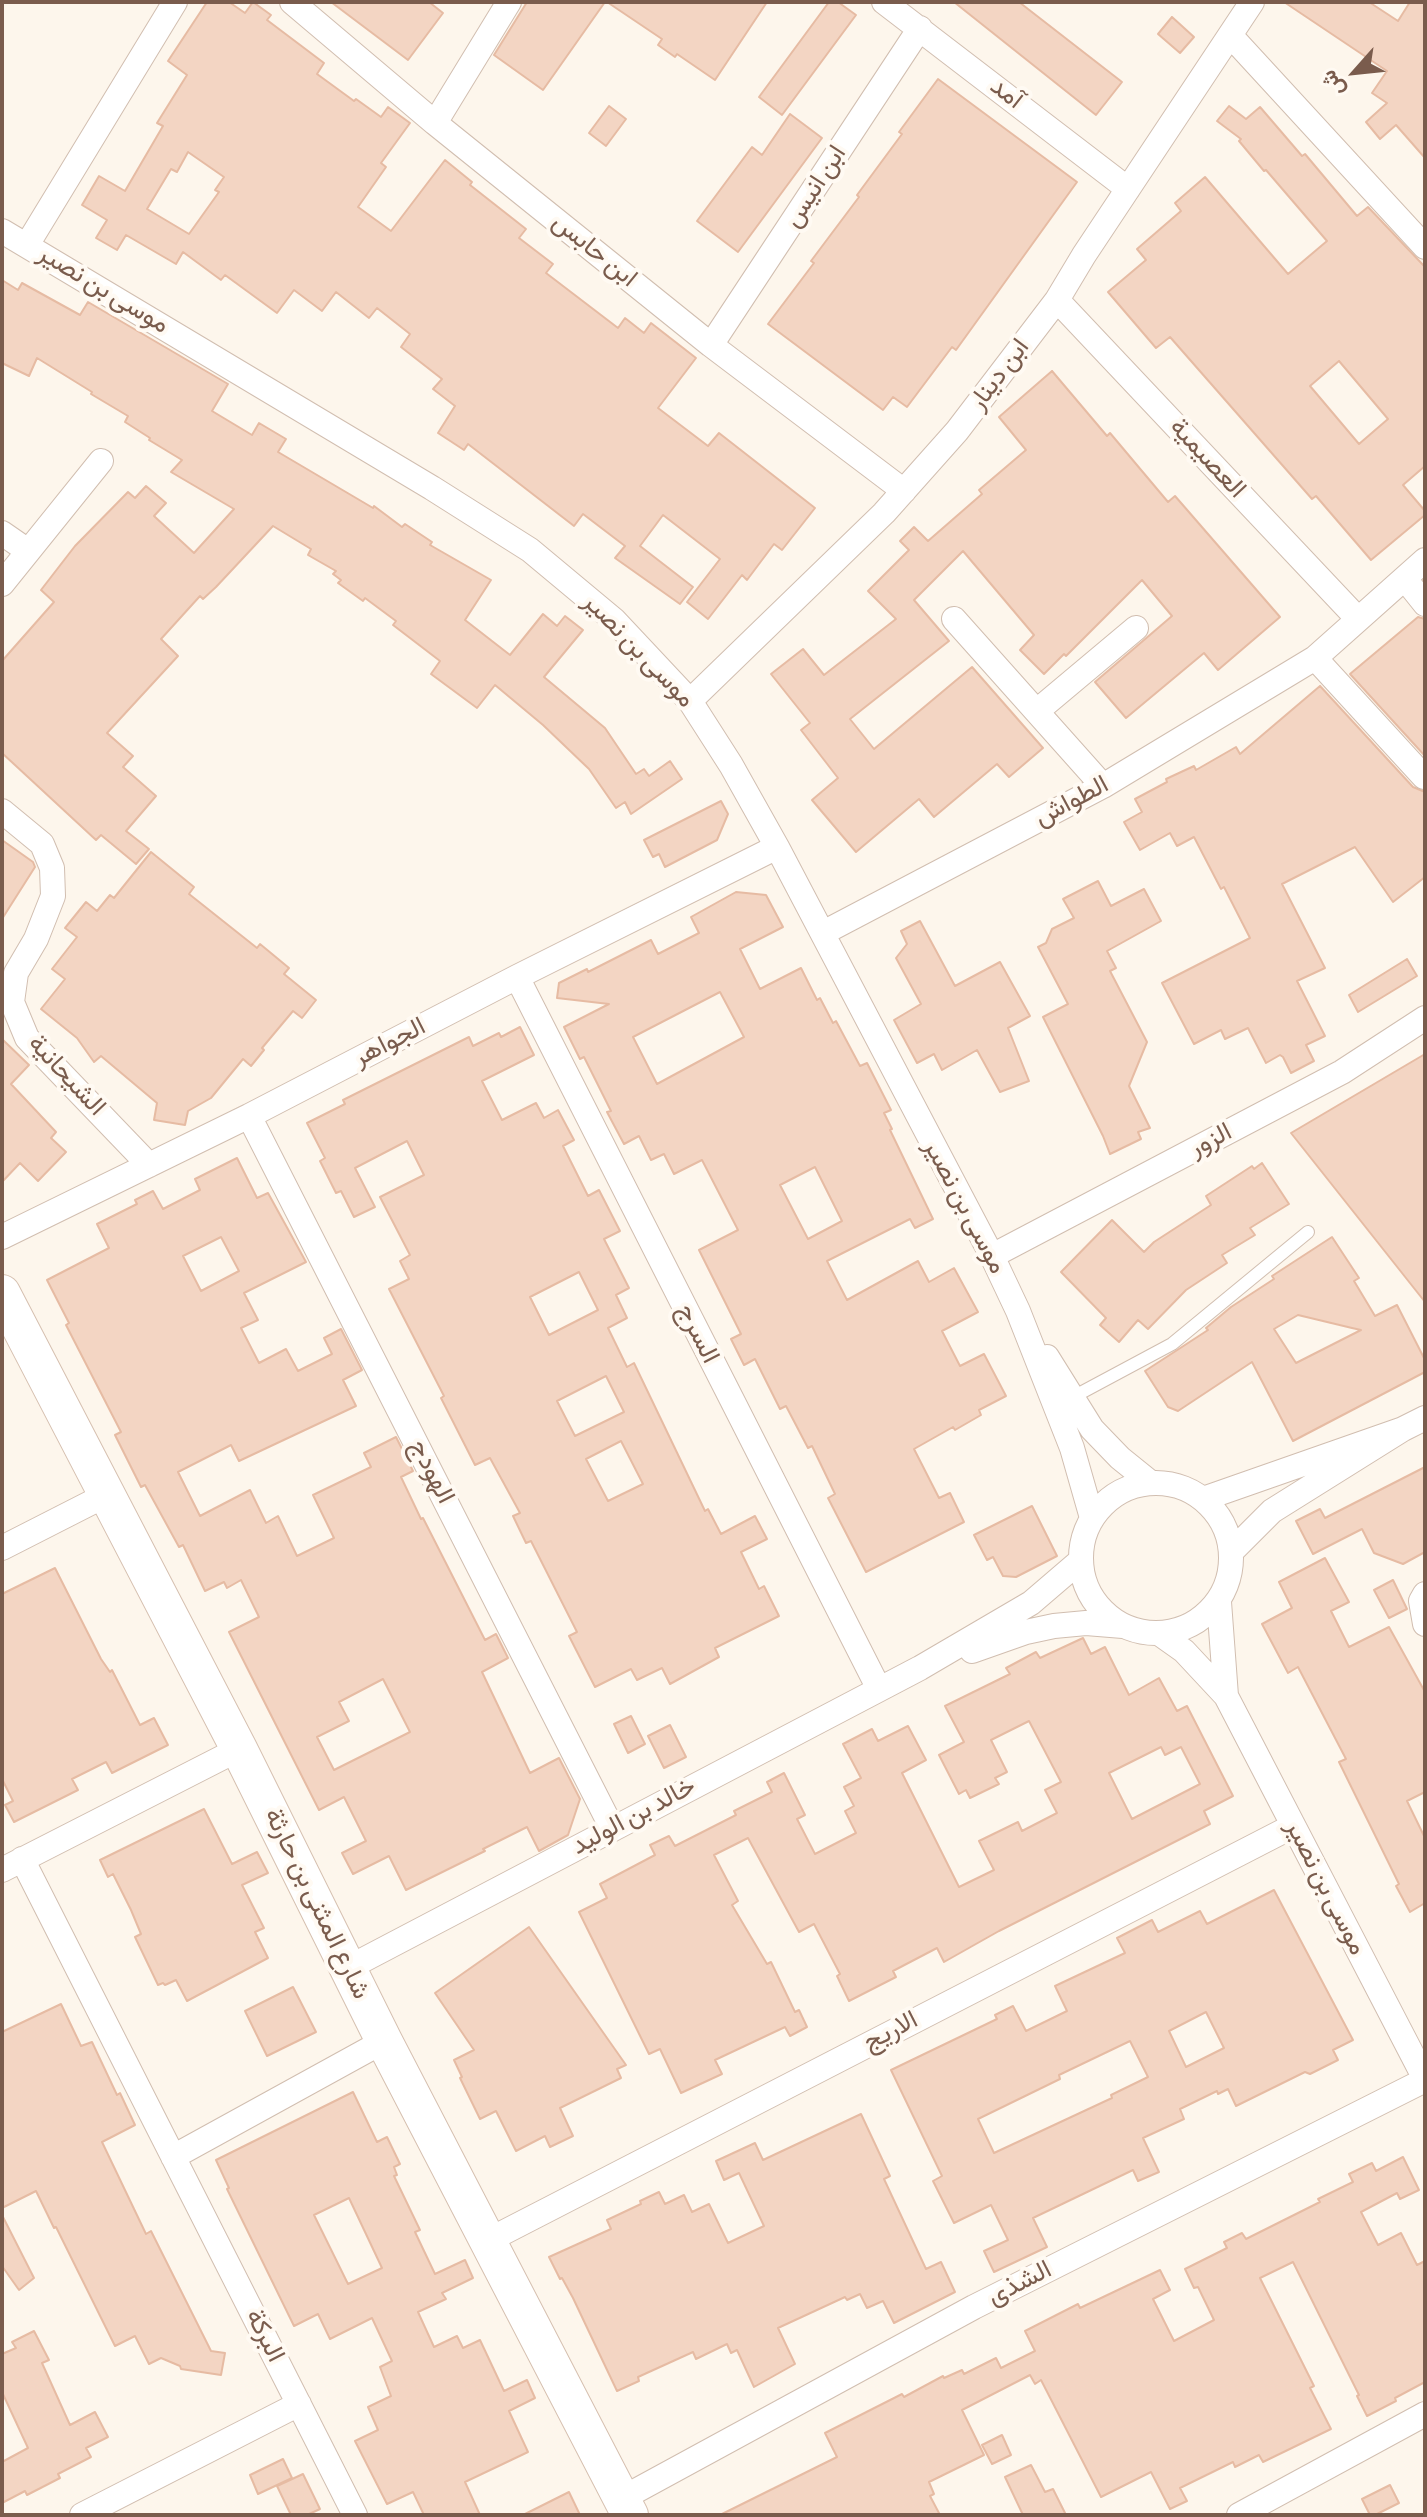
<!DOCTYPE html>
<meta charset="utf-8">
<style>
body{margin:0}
#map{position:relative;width:1427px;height:2517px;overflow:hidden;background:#fdf6ec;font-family:"Sofia Sans Condensed",Vazirmatn,sans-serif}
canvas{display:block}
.frame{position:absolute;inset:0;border:4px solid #7a5c4d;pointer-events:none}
.north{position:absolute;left:1315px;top:32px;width:80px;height:80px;-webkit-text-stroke:6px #fffaf3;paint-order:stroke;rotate:243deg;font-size:22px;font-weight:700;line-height:32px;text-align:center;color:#7a5c4d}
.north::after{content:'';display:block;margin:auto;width:28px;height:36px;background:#7a5c4d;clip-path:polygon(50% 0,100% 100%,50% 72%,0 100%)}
</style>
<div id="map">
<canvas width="1427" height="2517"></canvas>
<div class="frame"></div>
<div class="north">ش</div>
</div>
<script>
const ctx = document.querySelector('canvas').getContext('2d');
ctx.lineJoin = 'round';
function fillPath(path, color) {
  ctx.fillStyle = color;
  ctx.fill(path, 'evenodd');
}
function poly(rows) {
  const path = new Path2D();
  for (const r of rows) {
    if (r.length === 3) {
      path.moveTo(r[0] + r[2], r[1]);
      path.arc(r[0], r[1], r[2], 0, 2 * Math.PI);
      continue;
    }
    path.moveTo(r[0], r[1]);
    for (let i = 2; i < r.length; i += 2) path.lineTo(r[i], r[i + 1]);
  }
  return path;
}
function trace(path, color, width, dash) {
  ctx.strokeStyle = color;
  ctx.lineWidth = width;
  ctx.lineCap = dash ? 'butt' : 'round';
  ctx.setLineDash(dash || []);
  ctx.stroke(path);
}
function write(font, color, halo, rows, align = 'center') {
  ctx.font = font + ' "Sofia Sans Condensed",Vazirmatn,sans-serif';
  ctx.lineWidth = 8;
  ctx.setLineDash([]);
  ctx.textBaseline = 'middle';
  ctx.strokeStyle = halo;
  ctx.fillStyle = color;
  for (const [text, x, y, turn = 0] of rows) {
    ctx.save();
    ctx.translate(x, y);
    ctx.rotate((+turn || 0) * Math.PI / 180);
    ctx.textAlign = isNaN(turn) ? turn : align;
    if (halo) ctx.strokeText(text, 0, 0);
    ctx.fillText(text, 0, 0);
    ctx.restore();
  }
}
const building = poly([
 [207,2,229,2,245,13,253,2,271,15,267,20,324,63,317,74,354,101,356,99,381,117,388,107,410,123,381,163,386,167,358,207,391,231,445,160,472,182,470,185,526,229,519,238,553,264,546,273,618,328,625,318,644,333,651,323,696,358,658,408,708,446,719,433,815,508,782,550,774,544,747,580,742,575,708,619,687,602,720,559,663,515,640,546,693,587,680,604,615,558,625,546,583,514,574,526,468,444,464,450,438,433,455,406,433,389,442,379,401,347,410,334,377,308,369,318,336,292,322,311,294,290,277,313,225,275,221,280,183,252,176,264,126,235,117,250,96,238,107,220,82,205,99,176,125,191,163,126,157,123,187,75,168,61,207,2],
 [188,152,224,177,215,190,219,192,189,234,147,209,171,169,177,172,188,152],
 [331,2,429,2,443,13,408,60,331,2],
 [527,2,605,2,543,90,494,55,527,2],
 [607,2,767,2,715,80,677,54,675,57,658,45,662,39,607,2],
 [829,2,838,2,856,15,782,115,759,97,829,2],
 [954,2,1019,2,1122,82,1096,115,954,2],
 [1284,2,1369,2,1398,21,1410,2,1425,2,1425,158,1396,125,1380,139,1366,122,1387,103,1372,93,1387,71,1284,2],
 [1172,17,1194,37,1180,53,1158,34,1172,17],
 [938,79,1077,182,956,350,952,347,907,407,893,397,883,410,768,324,814,263,811,261,859,197,857,195,902,134,899,132,938,79],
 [609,106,626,119,606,146,589,133,609,106],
 [1229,106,1246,119,1260,107,1302,156,1305,154,1357,216,1368,207,1425,267,1425,466,1403,485,1425,511,1425,515,1371,560,1316,496,1312,499,1170,337,1156,348,1108,292,1146,260,1137,249,1181,211,1175,203,1205,177,1288,274,1327,241,1266,170,1264,171,1239,141,1241,139,1217,121,1229,106],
 [1339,361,1388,419,1359,444,1310,386,1339,361],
 [790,114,822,138,738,252,697,221,752,147,762,155,790,114],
 [2,280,18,290,22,283,80,315,88,302,228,384,212,411,252,435,259,423,286,439,278,452,373,508,374,506,402,527,405,524,432,542,430,545,491,580,465,620,510,655,543,614,557,626,565,616,583,630,544,677,605,728,636,774,644,769,649,776,670,761,682,779,631,814,625,802,616,808,589,769,543,725,495,685,477,708,431,674,440,661,393,625,396,621,365,598,363,601,338,583,341,580,333,574,336,571,308,555,311,549,273,526,216,587,203,599,200,596,161,639,178,656,107,733,133,756,123,767,156,796,126,831,149,849,136,864,101,835,96,840,2,753,2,661,54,602,41,590,75,546,128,492,135,498,146,486,166,503,154,516,194,553,234,509,171,472,182,460,149,440,150,438,125,422,128,416,91,394,92,392,37,358,29,376,2,363,2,280],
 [1052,371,1107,436,1110,433,1168,502,1175,496,1280,617,1218,670,1204,653,1126,718,1095,682,1172,616,1142,580,1066,656,1064,654,1044,674,1020,650,1034,635,963,551,914,600,949,641,850,719,874,749,972,667,1043,748,1009,777,997,764,934,817,919,799,856,852,812,800,838,778,801,730,810,723,771,674,803,649,824,675,896,619,868,591,909,550,900,541,914,527,928,541,982,494,979,490,1026,450,999,417,1052,371],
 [1418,617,1425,619,1425,756,1350,674,1418,617],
 [1320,686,1413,787,1425,792,1425,877,1393,902,1355,847,1282,884,1325,968,1297,981,1325,1036,1306,1045,1314,1061,1291,1073,1283,1057,1280,1055,1266,1063,1248,1028,1225,1039,1221,1030,1194,1044,1162,983,1250,938,1224,887,1221,889,1194,837,1177,846,1170,833,1140,850,1124,822,1142,812,1135,799,1167,782,1166,779,1194,766,1196,770,1236,747,1240,754,1320,686],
 [721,801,728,814,717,840,665,867,659,854,653,857,644,840,721,801],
 [2,840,33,862,35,867,2,919,2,840],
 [151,852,194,887,189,894,257,948,260,944,289,968,284,974,316,1000,302,1018,293,1011,262,1048,264,1050,251,1066,243,1059,211,1098,188,1111,185,1125,154,1120,157,1103,101,1056,94,1062,77,1038,41,1009,65,979,52,969,77,937,65,928,86,902,97,911,110,895,114,898,151,852],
 [1098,881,1111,906,1144,889,1161,921,1107,951,1116,968,1110,971,1147,1042,1129,1086,1150,1128,1138,1132,1141,1139,1110,1154,1103,1136,1043,1017,1068,1004,1038,947,1046,943,1052,929,1074,918,1063,899,1098,881],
 [736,892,766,895,783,927,740,949,760,989,801,968,817,1000,820,998,833,1023,836,1021,860,1066,867,1063,891,1110,884,1113,892,1129,890,1130,933,1219,915,1228,910,1219,827,1261,847,1300,918,1261,929,1282,954,1268,978,1312,942,1331,960,1366,984,1354,1006,1396,979,1410,981,1415,955,1430,953,1427,914,1449,939,1498,950,1493,964,1522,866,1572,828,1498,835,1494,812,1446,808,1448,786,1406,780,1409,755,1359,744,1365,731,1339,741,1334,699,1250,738,1230,702,1160,674,1174,664,1154,651,1160,639,1136,624,1144,607,1112,611,1111,584,1057,580,1059,564,1027,609,1004,557,998,559,983,587,969,588,972,651,940,658,954,699,933,691,917,736,892],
 [720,992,744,1037,657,1084,633,1037,720,992],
 [815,1167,842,1221,808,1239,780,1185,815,1167],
 [920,921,955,986,1000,962,1030,1016,1008,1028,1029,1081,1000,1092,977,1050,942,1070,934,1054,917,1063,894,1020,921,1004,896,958,907,944,901,931,920,921],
 [1407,959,1417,976,1358,1012,1349,995,1407,959],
 [520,1027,534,1055,482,1081,502,1120,536,1103,544,1118,558,1110,574,1140,563,1146,588,1196,599,1190,620,1231,604,1239,629,1288,616,1295,627,1318,608,1328,627,1367,634,1363,705,1511,708,1509,721,1534,755,1516,767,1539,741,1552,759,1589,764,1586,779,1616,715,1648,719,1657,670,1684,662,1668,637,1680,631,1669,595,1687,569,1636,577,1632,531,1541,526,1543,513,1516,520,1513,490,1458,475,1465,441,1398,444,1396,389,1289,409,1279,400,1261,410,1255,380,1197,424,1175,407,1141,355,1168,375,1207,354,1217,341,1191,336,1193,320,1161,325,1158,307,1123,345,1104,343,1100,469,1037,473,1046,499,1033,501,1037,520,1027],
 [579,1272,598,1310,549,1335,530,1297,579,1272],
 [606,1376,624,1412,575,1436,557,1401,606,1376],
 [621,1441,643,1484,608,1501,586,1459,621,1441],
 [2,1039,29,1065,11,1084,56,1132,51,1138,66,1152,38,1181,20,1163,2,1182,2,1039],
 [1425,1054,1425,1302,1291,1133,1425,1054],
 [237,1158,257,1198,268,1193,306,1262,244,1293,258,1320,241,1328,259,1363,286,1349,298,1371,332,1354,324,1338,341,1329,362,1370,343,1380,356,1406,239,1461,231,1445,178,1472,200,1516,250,1490,266,1523,278,1516,297,1556,334,1538,313,1495,371,1467,364,1453,396,1437,413,1471,401,1477,421,1519,423,1518,485,1640,496,1634,508,1658,482,1672,530,1773,559,1758,580,1799,568,1835,539,1851,527,1827,483,1849,485,1851,406,1890,389,1856,353,1874,342,1853,366,1841,344,1797,319,1810,229,1632,259,1617,241,1580,227,1588,224,1582,205,1591,183,1545,179,1547,145,1485,141,1487,115,1435,121,1432,66,1325,69,1323,47,1280,109,1248,97,1224,137,1204,135,1200,153,1191,163,1209,200,1190,195,1179,237,1158],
 [221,1237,239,1271,201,1291,183,1256,221,1237],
 [383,1679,410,1732,334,1770,317,1737,349,1721,339,1702,383,1679],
 [1262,1163,1289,1204,1250,1228,1255,1235,1222,1255,1227,1263,1186,1290,1148,1329,1138,1320,1119,1342,1100,1325,1106,1318,1061,1272,1112,1220,1144,1252,1154,1242,1211,1205,1206,1196,1252,1166,1254,1169,1262,1163],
 [1332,1237,1359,1278,1354,1281,1375,1316,1397,1305,1425,1360,1425,1372,1293,1441,1252,1362,1178,1411,1168,1407,1145,1371,1208,1330,1206,1328,1231,1307,1274,1279,1272,1276,1332,1237],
 [1298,1315,1352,1328,1361,1330,1296,1363,1274,1329,1298,1315],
 [1425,1467,1425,1552,1403,1564,1374,1553,1362,1529,1313,1554,1296,1521,1320,1509,1325,1518,1425,1467],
 [1032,1506,1057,1556,1016,1577,1003,1576,993,1557,987,1560,974,1535,1032,1506],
 [1325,1558,1349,1602,1331,1611,1349,1647,1389,1627,1425,1692,1425,1792,1407,1801,1425,1838,1425,1903,1410,1912,1396,1886,1399,1884,1339,1762,1346,1759,1298,1667,1288,1673,1262,1624,1292,1608,1279,1582,1325,1558],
 [55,1568,101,1659,110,1672,112,1670,140,1725,154,1718,168,1745,112,1773,106,1762,72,1779,78,1790,14,1822,5,1805,13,1801,2,1779,2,1594,55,1568],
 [1393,1580,1407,1609,1389,1618,1374,1590,1393,1580],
 [1083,1638,1091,1654,1105,1647,1129,1695,1159,1678,1177,1711,1187,1706,1233,1796,1204,1811,1210,1824,999,1931,944,1962,937,1948,893,1971,896,1977,849,2001,837,1976,840,1974,814,1924,799,1932,748,1838,714,1855,738,1901,732,1905,767,1964,771,1962,795,2012,799,2010,807,2027,790,2036,785,2027,715,2060,722,2074,681,2093,660,2049,649,2054,579,1912,607,1898,600,1884,655,1855,650,1845,669,1836,675,1846,736,1815,734,1811,772,1792,767,1782,784,1773,805,1815,797,1819,815,1854,856,1833,845,1811,854,1806,844,1787,861,1778,843,1744,872,1729,878,1741,908,1726,926,1760,902,1773,959,1887,994,1870,979,1841,1018,1822,1022,1831,1057,1813,1045,1790,1061,1782,1029,1721,991,1740,1007,1772,995,1778,999,1784,970,1798,966,1790,959,1794,939,1755,964,1742,945,1706,1010,1674,1006,1668,1036,1652,1040,1658,1083,1638],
 [1161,1747,1165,1755,1181,1747,1200,1784,1132,1819,1109,1773,1161,1747],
 [631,1716,645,1744,628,1753,614,1724,631,1716],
 [670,1725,686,1757,664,1768,648,1736,670,1725],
 [204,1809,232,1864,257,1852,268,1873,242,1885,264,1928,255,1932,268,1958,187,2001,176,1980,165,1985,163,1983,158,1985,135,1937,141,1934,131,1910,113,1874,108,1877,100,1860,204,1809],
 [1274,1890,1353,2040,1333,2050,1338,2060,1310,2074,1305,2072,1236,2106,1228,2089,1218,2094,1217,2091,1180,2109,1184,2119,1143,2138,1159,2172,1138,2181,1133,2170,1033,2218,1047,2247,994,2272,984,2251,1008,2240,991,2205,954,2223,933,2181,942,2176,891,2070,997,2019,995,2015,1013,2006,1026,2031,1067,2011,1055,1986,1125,1953,1117,1938,1152,1920,1158,1932,1200,1911,1207,1924,1274,1890],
 [1206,2012,1224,2048,1186,2067,1169,2031,1206,2012],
 [1130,2041,1148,2077,1111,2095,1112,2098,994,2153,978,2119,1060,2079,1059,2075,1130,2041],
 [529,1927,626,2065,617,2069,621,2078,560,2108,573,2136,550,2147,545,2136,516,2151,496,2111,480,2119,460,2078,462,2077,454,2060,474,2050,435,1993,529,1927],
 [293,1987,316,2032,267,2056,245,2011,293,1987],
 [61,2004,81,2046,92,2042,117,2095,120,2093,135,2125,102,2142,146,2234,151,2231,211,2351,225,2353,221,2375,181,2369,180,2366,161,2358,149,2364,135,2336,115,2346,56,2227,54,2228,36,2191,2,2208,2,2032,61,2004],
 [353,2092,377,2142,387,2137,400,2164,394,2167,397,2175,394,2176,420,2230,415,2232,435,2274,465,2260,473,2278,442,2293,446,2299,418,2312,434,2347,457,2336,463,2348,480,2340,504,2391,527,2380,535,2398,509,2411,528,2452,465,2482,480,2515,424,2515,413,2492,387,2504,355,2441,378,2430,368,2407,391,2396,380,2367,392,2361,372,2318,330,2339,318,2314,294,2326,227,2189,229,2188,216,2160,353,2092],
 [349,2198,382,2268,348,2284,314,2215,349,2198],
 [861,2114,890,2176,884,2179,926,2269,941,2262,955,2292,894,2323,883,2301,867,2308,860,2294,847,2300,845,2297,778,2328,795,2364,754,2387,737,2350,731,2353,727,2344,696,2359,693,2352,638,2377,639,2381,617,2391,573,2298,562,2278,560,2279,549,2257,611,2229,607,2220,641,2204,640,2201,659,2192,665,2204,684,2195,692,2212,709,2204,728,2243,764,2226,739,2173,724,2180,716,2161,755,2143,763,2160,861,2114],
 [1403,2157,1419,2190,1400,2199,1397,2193,1361,2212,1378,2245,1401,2233,1417,2265,1425,2261,1425,2382,1395,2398,1396,2401,1367,2416,1357,2396,1359,2395,1293,2262,1260,2278,1314,2386,1310,2388,1331,2429,1263,2462,1259,2455,1235,2467,1233,2462,1180,2488,1187,2501,1170,2509,1151,2472,1101,2497,1041,2380,1035,2384,1030,2375,962,2410,984,2455,929,2482,934,2494,930,2496,940,2515,720,2515,837,2457,825,2433,902,2394,904,2397,943,2376,944,2378,962,2370,964,2374,996,2358,1001,2368,1035,2351,1025,2331,1078,2304,1080,2308,1160,2270,1170,2290,1153,2299,1174,2341,1214,2320,1198,2287,1194,2288,1185,2269,1227,2248,1224,2242,1242,2233,1246,2239,1320,2202,1318,2199,1353,2182,1349,2174,1372,2163,1376,2171,1403,2157],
 [2,2215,34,2278,19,2290,2,2266,2,2215],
 [34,2331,49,2360,42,2363,70,2425,95,2412,108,2437,86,2448,91,2457,58,2474,60,2478,27,2495,25,2491,2,2503,2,2462,28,2448,2,2392,2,2354,16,2348,12,2342,34,2331],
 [1002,2435,1011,2455,992,2464,982,2445,1002,2435],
 [283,2459,292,2478,258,2494,250,2475,283,2459],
 [1031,2465,1045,2492,1053,2489,1066,2515,1023,2515,1005,2477,1031,2465],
 [303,2474,320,2509,307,2515,291,2515,277,2486,303,2474],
 [1390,2485,1399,2503,1375,2515,1370,2515,1362,2499,1390,2485],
 [569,2492,580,2515,523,2515,569,2492]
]);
fillPath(building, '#f3d5c3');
trace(building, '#e6bba3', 2);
const lane = poly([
 [1073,1397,1172,1344,1308,1232]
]);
const street = poly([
 [292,2,435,123,711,345,904,491],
 [884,2,1128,189],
 [1230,35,1425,247],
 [435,123,509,2],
 [2,231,432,488,530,550,614,620,690,701,731,765,777,847,992,1256,1018,1311,1072,1448,1092,1518],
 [27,245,175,2],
 [1057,300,1358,619],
 [711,345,920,28],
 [2,533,28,551],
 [1405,579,1425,604],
 [2,584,101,461],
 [954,619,1103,786],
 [1315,658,1424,777],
 [690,701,884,513,957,431,1057,300,1084,255,1252,2],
 [1037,711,1136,628],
 [2,811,42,844,52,868,53,896,36,939,16,973,12,1002,27,1038,149,1165],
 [823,933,1103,786,1315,658,1425,560],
 [517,977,879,1689],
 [249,1116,612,1828],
 [2,1237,249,1116,517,977,777,847],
 [992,1256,1342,1072,1425,1018],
 [1047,1357,1092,1429,1120,1458,1151,1483],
 [1403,1429,1425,1418],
 [1156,1558,75],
 [1203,1499,1403,1429,1272,1511,1232,1551],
 [2,1548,106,1495],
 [1425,1594,1421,1601,1425,1624],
 [1219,1602,1226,1696],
 [1160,1634,1184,1651,1226,1696,1425,2079],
 [972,1651,1026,1632,1054,1626,1086,1623,1123,1626],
 [22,1859,355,2515],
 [2,1870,239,1749],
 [348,1968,920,1668,1031,1603,1080,1561],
 [173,2157,384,2041],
 [489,2240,1293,1826],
 [621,2499,974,2307,1425,2080],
 [82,2515,299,2404],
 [1239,2515,1425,2414]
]);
const secondary = poly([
 [2,1293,239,1749,384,2041,630,2515]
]);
trace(lane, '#d1beb0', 14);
trace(street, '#d1beb0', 26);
trace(secondary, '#d6c0b0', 38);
trace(lane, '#fff', 12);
trace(street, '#fff', 24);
trace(secondary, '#fff', 36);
write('26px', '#7a5c4d', '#fffaf3', [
 ["آمد",1006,94,38],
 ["ابن انيس",816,187,-57],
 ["ابن حابس",594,251,39],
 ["موسى بن نصير",103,290,31],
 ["ابن دينار",1000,375,-53],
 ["العصيمية",1207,459,47],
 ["موسى بن نصير",638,651,46],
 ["الطواش",1072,802,-28],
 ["الجواهر",390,1043,-27],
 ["الشيحانية",66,1076,47],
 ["الزور",1211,1141,-27],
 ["موسى بن نصير",964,1207,62],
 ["السرج",697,1334,63],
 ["الهودج",431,1472,63],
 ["خالد بن الوليد",634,1817,-28],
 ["موسى بن نصير",1325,1888,63],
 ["شارع المثنى بن حارثة",316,1904,64],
 ["الاريج",891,2032,-27],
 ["الشذى",1020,2284,-27],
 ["البركة",264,2336,63]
]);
</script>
